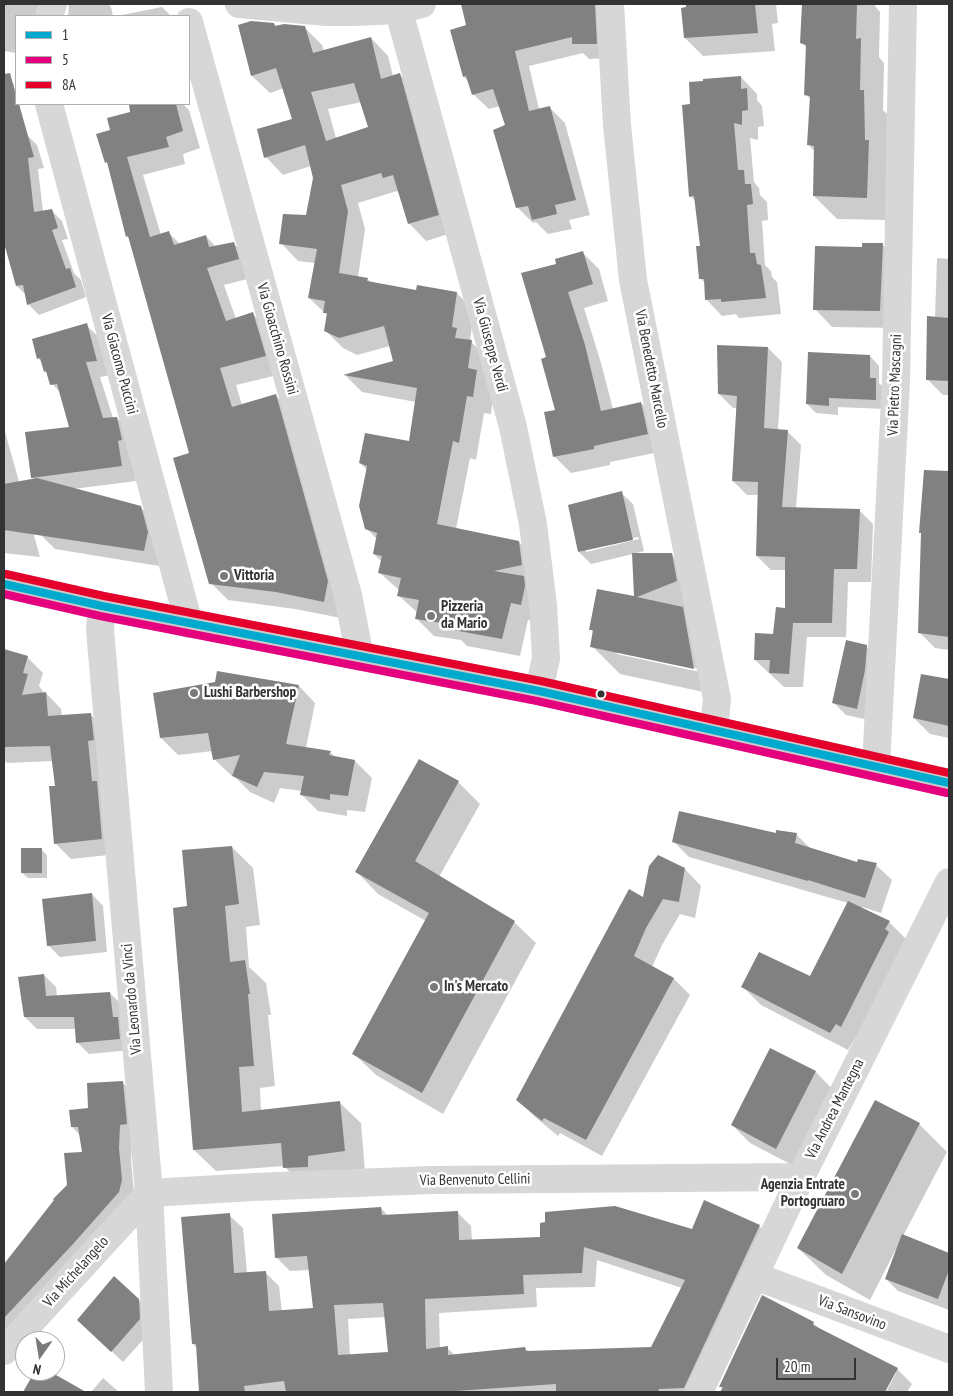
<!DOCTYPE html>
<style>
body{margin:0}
#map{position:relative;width:953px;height:1396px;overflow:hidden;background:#fff;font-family:"PT Sans Narrow",sans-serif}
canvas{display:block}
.frame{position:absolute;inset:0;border:5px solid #333;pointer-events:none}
.legend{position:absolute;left:15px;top:15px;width:175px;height:90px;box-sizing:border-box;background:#fff;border:1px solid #adadad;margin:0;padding:6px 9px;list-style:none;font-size:15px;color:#333}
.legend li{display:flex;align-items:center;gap:10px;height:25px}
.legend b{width:25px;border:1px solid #adadad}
.north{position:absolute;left:15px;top:1331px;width:50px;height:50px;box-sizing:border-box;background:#fff;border:1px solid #adadad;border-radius:50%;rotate:193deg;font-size:14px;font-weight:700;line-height:20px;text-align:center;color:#333}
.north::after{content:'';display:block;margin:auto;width:18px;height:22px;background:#7a7a7a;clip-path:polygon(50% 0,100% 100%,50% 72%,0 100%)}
.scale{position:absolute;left:776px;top:1358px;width:80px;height:22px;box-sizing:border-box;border:2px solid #333;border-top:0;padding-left:6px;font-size:15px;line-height:18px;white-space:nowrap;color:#333;-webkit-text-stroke:4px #fff;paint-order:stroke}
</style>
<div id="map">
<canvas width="953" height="1396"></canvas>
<div class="frame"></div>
<ul class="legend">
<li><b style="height:6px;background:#00a9ce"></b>1</li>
<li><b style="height:6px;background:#e5007d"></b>5</li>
<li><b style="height:6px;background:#e4002b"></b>8A</li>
</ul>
<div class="north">N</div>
<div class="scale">20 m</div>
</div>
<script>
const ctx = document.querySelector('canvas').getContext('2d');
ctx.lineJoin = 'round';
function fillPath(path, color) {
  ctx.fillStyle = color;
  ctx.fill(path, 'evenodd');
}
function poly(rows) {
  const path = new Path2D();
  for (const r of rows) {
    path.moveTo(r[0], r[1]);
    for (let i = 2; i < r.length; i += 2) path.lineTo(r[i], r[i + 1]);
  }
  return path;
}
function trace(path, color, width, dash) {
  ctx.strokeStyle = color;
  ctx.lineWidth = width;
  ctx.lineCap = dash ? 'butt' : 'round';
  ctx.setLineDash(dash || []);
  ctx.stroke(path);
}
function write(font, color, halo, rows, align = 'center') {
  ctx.font = font + ' "PT Sans Narrow",sans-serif';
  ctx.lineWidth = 5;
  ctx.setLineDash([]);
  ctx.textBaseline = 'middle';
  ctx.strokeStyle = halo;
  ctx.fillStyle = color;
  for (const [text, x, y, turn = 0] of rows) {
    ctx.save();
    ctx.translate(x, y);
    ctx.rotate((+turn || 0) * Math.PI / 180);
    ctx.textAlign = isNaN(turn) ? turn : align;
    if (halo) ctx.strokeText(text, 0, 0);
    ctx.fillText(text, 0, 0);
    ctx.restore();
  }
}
fillPath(poly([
 [4,4,41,4,39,16,16,16,16,53,4,51],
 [69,4,108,4,111,7,113,16,68,16],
 [462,4,615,4,611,58,589,59,583,53,529,66,539,109,549,107,565,123,590,215,569,220,572,229,548,234,536,222,533,223,517,207,506,126,500,106,489,109,473,94,469,82,464,77,468,26],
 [687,4,776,4,778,23,772,24,775,51,703,56,685,38],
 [803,4,875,4,875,6,880,12,879,57,884,63,883,110,887,114,889,220,837,219,814,196,815,152,809,145,811,100,805,94,807,48,802,43],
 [162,7,171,16,117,16],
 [274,24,277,27,304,27,322,45,324,51,371,38,388,56,393,76,399,74,417,92,455,232,426,241,409,223,400,194,397,191,358,203,365,229,358,277,367,279,372,283,417,292,457,293,474,311,470,341,489,359,486,380,494,389,491,414,484,413,476,460,470,458,456,529,519,542,536,560,538,622,528,620,520,656,467,646,461,640,434,636,416,618,418,613,399,596,400,591,380,573,382,562,374,554,377,539,366,528,367,470,360,463,410,443,416,402,362,392,346,376,395,362,390,346,357,355,343,348,326,331,328,316,309,298,315,263,298,261,281,243,307,217,315,178,311,166,283,175,266,157,293,120,284,88,270,93,252,76,239,26],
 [362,102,369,128,336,138,328,109],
 [4,75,14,84,16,104,19,104,20,108,4,111],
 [741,77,757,94,757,100,762,106,764,126,758,127,758,140,750,138,754,182,759,188,760,195,767,202,768,220,762,221,765,265,771,271,772,277,777,282,781,314,739,318,736,314,722,316,706,299,705,283,700,278,701,248,696,202,691,196,692,105],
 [130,104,183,104,189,110,200,148,183,154,185,164,143,175,161,235,169,233,180,244,206,236,216,247,233,243,251,260,255,277,224,285,236,319,253,314,270,331,282,374,236,385,242,405,276,396,293,413,341,618,295,609,228,600,211,583,191,454,130,239,127,236,109,165,106,162,112,131,132,113],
 [26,134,37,145,44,168,38,169,43,211,51,210,62,221,68,239,62,240,74,273,81,280,86,297,39,315,28,304,26,295,17,286,4,239,4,140],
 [882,244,900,262,897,328,832,327,815,309,863,248],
 [583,253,599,269,608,301,584,308,601,363,613,409,641,403,658,420,664,451,610,462,610,465,571,473,554,456,557,411,548,358,558,265],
 [937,258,949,259,949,395,943,395,927,379,935,318],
 [86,325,102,340,111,375,100,377,113,418,117,418,132,433,136,481,73,489,140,507,156,522,159,566,55,549,40,534,27,433,71,428,61,393,52,384,49,375,45,371,43,363,38,358],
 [768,348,782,362,778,430,787,431,801,445,796,508,859,510,873,524,871,582,848,582,846,637,807,637,803,687,784,687,755,660,774,635,786,609,786,570,771,570,757,556,759,495,747,495,733,481,737,408,733,408,719,394],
 [870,356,879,366,879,383,885,389,885,409,838,407,838,415,816,413,807,404],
 [4,428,40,557,4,553],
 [925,471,949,472,949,650,935,648,919,632],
 [621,493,633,504,644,551,636,553,671,554,699,582,722,696,620,674,592,646,594,633,590,629,635,598,633,554,591,564,579,552],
 [638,537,639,539,586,552,586,549],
 [617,651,701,669,700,672,617,654],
 [866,646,878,659,869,720,846,715,834,703],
 [4,650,27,657,43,673,39,686,43,691,42,693,46,693,61,709,62,716,90,714,106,730,118,854,71,859,55,843,56,787,53,761,7,763,4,760],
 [922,676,949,680,949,738,930,734,914,718],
 [299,686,315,703,306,748,330,752,335,757,355,761,372,778,365,812,347,810,347,816,318,811,301,794,302,791,280,788,274,803,250,792,234,776,232,776,215,760,213,751,178,755,161,738],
 [420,761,458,782,480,804,439,877,514,922,536,943,443,1114,376,1075,354,1054,426,921,378,894,357,872],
 [796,834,812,850,858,863,859,861,876,865,892,880,881,913,862,907,862,909,889,922,907,940,859,1043,854,1040,848,1050,761,1005,743,987,810,977,848,903,689,857,673,841],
 [232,847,253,868,260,925,246,927,249,967,266,983,271,1015,268,1015,275,1086,260,1088,261,1111,339,1102,361,1123,365,1172,306,1189,284,1166,216,1171,194,1150,174,909,188,907],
 [41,849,47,855,47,878,28,878,22,873],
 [685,869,701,886,695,918,680,914,662,945,652,967,674,979,690,995,602,1156,560,1133,558,1136,534,1116,517,1100,644,899],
 [92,894,103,906,107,952,60,957,48,945],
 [44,975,56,987,57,997,110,993,122,1005,131,1050,89,1054,77,1042,76,1029,37,1029,25,1017],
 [771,1049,816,1072,833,1090,794,1166,750,1143,732,1125],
 [122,1082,134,1094,131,1161,134,1193,4,1355,4,1266,68,1186,83,1153,80,1135,72,1127],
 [875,1102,919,1124,947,1152,903,1236,949,1254,949,1310,898,1291,886,1279,897,1252,895,1251,870,1300,826,1275,798,1248],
 [381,1208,388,1216,457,1212,471,1226,472,1241,759,1226,773,1240,702,1392,200,1392,197,1348,193,1344,229,1215,243,1228,247,1273,265,1272,279,1286,282,1312,314,1310,310,1270,290,1271,276,1257],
 [597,1260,682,1288,652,1349,529,1352,525,1348,455,1355,447,1348,440,1349,439,1313,537,1307,536,1288,595,1287],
 [386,1317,390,1354,350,1356,348,1319],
 [138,1299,150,1312,151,1331,123,1362,91,1332],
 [813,1323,822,1331,897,1369,912,1384,907,1392,886,1392,896,1373,894,1373,883,1392,722,1392,723,1389,720,1386],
 [37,1371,46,1371,83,1392,24,1392],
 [103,1378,119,1392,91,1392]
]), '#0003');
fillPath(poly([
 [461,4,595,4,597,44,572,44,572,37,515,51,529,111,550,106,576,200,555,205,557,214,532,220,528,206,516,208,493,130,505,125,493,89,472,95,466,76,463,77,450,30,466,25],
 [686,4,755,4,758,33,684,38,681,8,686,7],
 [802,4,857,4,856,39,861,38,860,90,864,90,865,140,869,140,867,198,813,196,814,146,807,145,810,96,804,95,806,45,800,43],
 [251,21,274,23,275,26,284,24,305,26,313,53,371,37,381,79,400,73,439,215,408,224,393,175,383,178,381,173,341,185,348,211,339,273,368,278,367,281,416,290,417,285,457,292,452,327,457,328,455,338,472,340,468,368,477,370,473,397,467,396,459,443,453,441,437,524,519,541,522,565,494,571,524,576,525,586,521,605,511,603,502,639,448,629,449,624,415,619,419,600,397,596,401,578,378,573,382,556,373,554,377,533,365,529,359,506,367,466,359,463,365,433,409,441,417,388,343,375,393,361,384,326,339,338,324,331,327,313,323,313,325,301,308,298,317,249,279,244,283,214,306,215,313,178,305,145,264,158,257,129,292,119,276,68,251,76,238,25],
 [354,83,368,127,326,141,311,92],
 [10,73,16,95,16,104,19,104,34,157,28,158,34,212,52,209,58,228,52,230,66,269,70,268,76,287,27,305,23,285,16,286,4,243,4,74],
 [741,76,741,89,747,88,748,110,742,111,742,125,734,123,738,170,744,170,745,184,751,184,753,204,747,205,750,253,755,253,757,264,761,265,766,298,721,302,721,299,705,300,704,279,699,279,696,246,700,246,694,196,689,197,682,105,690,104,689,82,703,81,703,79],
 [129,104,176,104,183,131,166,137,169,147,127,157,150,237,169,231,174,245,206,235,209,247,234,242,239,259,207,268,226,321,253,312,266,356,220,368,232,407,276,394,328,581,324,602,276,592,209,584,173,458,189,453,128,236,126,237,107,162,105,163,96,134,110,130,107,118,130,112],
 [862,243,883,243,880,311,813,310,815,246,862,247],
 [583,251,593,284,568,292,585,345,601,411,641,402,648,434,594,446,594,449,553,457,544,412,555,410,541,359,546,357,521,273,556,264,555,259],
 [927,316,949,318,949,381,926,380],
 [87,323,97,361,86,362,103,418,117,417,122,440,118,441,122,466,31,478,25,432,69,427,57,384,50,385,46,371,44,372,40,358,37,359,32,339],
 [717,345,768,347,764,428,788,430,782,507,860,509,857,569,834,569,832,623,793,623,789,674,769,673,770,660,754,660,755,633,773,634,776,607,785,608,785,557,756,556,758,482,732,481,737,396,718,394],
 [808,352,870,355,870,378,876,378,876,400,829,398,829,406,806,404],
 [924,470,949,471,949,637,918,633,921,533,919,533],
 [37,478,141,506,148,532,144,551,4,530,4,484],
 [622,491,633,540,578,552,568,505],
 [632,553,672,553,677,581,637,597,683,607,694,669,590,647,593,630,589,630,597,589,634,596],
 [846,640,867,645,865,670,857,709,832,703],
 [4,649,28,656,23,673,28,674,22,695,46,692,48,716,91,713,94,740,88,741,92,781,97,781,102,839,54,844,49,786,55,786,50,746,4,747],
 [217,671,299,685,286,744,331,751,329,755,355,760,348,796,330,794,330,800,300,795,304,776,264,772,257,787,232,776,240,755,213,760,208,733,160,738,153,693,215,682],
 [921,674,949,679,949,726,913,718],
 [419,759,459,781,415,861,515,921,422,1093,352,1054,429,913,355,872],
 [679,811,776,833,776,830,797,833,795,843,857,862,858,859,877,863,865,898,808,880,808,881,672,842],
 [232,846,239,904,225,906,230,962,245,960,250,994,248,994,254,1066,239,1067,242,1112,340,1101,345,1151,308,1156,308,1167,283,1168,281,1143,193,1150,173,908,187,906,182,850],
 [21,848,42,848,42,873,21,873],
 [658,855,685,868,679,902,663,899,646,928,634,956,674,978,586,1140,544,1118,542,1121,516,1100,629,889,643,897,649,866],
 [92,893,96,941,47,946,42,899],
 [848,901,890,921,885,929,889,932,841,1027,836,1024,830,1033,741,987,759,952,810,976],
 [44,974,46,996,110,992,113,1017,118,1017,120,1039,76,1043,74,1017,24,1017,18,977],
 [770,1048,816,1071,776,1149,731,1125],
 [123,1081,127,1124,120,1125,119,1148,122,1180,119,1192,73,1244,4,1318,4,1264,54,1200,53,1199,67,1185,64,1153,82,1152,78,1127,71,1127,69,1110,88,1108,87,1083],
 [875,1100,920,1123,842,1274,797,1248],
 [704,1200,760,1225,684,1388,659,1389,658,1392,556,1392,556,1384,441,1392,286,1392,284,1381,244,1386,245,1392,199,1392,196,1344,192,1344,181,1217,230,1213,234,1273,266,1271,269,1311,313,1308,307,1256,275,1258,272,1214,381,1207,382,1215,458,1211,459,1240,540,1237,540,1223,545,1222,545,1212,615,1206,692,1229],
 [584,1247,685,1280,651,1347,526,1351,525,1347,448,1355,448,1346,426,1349,425,1299,524,1294,523,1275,582,1273],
 [383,1303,388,1352,338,1355,334,1305],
 [902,1234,949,1253,949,1270,938,1299,885,1279],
 [114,1276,139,1299,140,1319,111,1352,77,1320],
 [762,1295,814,1322,813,1325,898,1368,885,1392,720,1392,723,1387,719,1387],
 [35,1371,49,1371,86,1392,23,1392]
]), '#818181');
trace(poly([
 [239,4,326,12,355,12,398,10,422,4],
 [397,4,513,427,533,524,543,605,546,658,539,691],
 [610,4,617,125,633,280,717,699,714,730],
 [49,16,53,4],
 [189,22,348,595,360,657],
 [49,104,189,624],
 [102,606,100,630,149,1193,159,1392],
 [876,766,896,381,903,4],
 [755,1276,949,1349],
 [4,1351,149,1193,254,1187,431,1180,801,1177],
 [699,1392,801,1177,949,882]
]), '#d7d7d7', 28);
trace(poly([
 [4,584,102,606,539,691,949,783]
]), '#cacaca', 28);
trace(poly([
 [4,584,102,606,539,691,949,783]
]), '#00a9ce', 8);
trace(poly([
 [4,594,100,616,537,701,947,793]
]), '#e5007d', 8);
trace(poly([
 [6,574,104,596,541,681,949,773]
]), '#e4002b', 8);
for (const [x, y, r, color] of [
 [224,576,5,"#7a7a7a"],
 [431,616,5,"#7a7a7a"],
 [194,693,5,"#7a7a7a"],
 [601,694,4.5,"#333"],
 [434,987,5,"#7a7a7a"],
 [855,1194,5,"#7a7a7a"]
]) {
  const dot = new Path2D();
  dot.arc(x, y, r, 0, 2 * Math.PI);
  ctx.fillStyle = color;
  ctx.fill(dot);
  trace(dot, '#fff', 2);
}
write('15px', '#333', '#fff', [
 ["Via Gioacchino Rossini",277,339,74],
 ["Via Giuseppe Verdi",490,345,75],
 ["Via Giacomo Puccini",119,364,75],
 ["Via Benedetto Marcello",651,369,79],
 ["Via Pietro Mascagni",895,385,-88],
 ["Via Leonardo da Vinci",132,999,-95],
 ["Via Andrea Mantegna",835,1109,-63],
 ["Via Benvenuto Cellini",475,1180,-1],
 ["Via Michelangelo",76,1272,-48],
 ["Via Sansovino",852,1313,21]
]);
write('bold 15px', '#333', '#fff', [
 ["Vittoria",234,576],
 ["Pizzeria",441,607],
 ["da Mario",441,624],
 ["Lushi Barbershop",204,693],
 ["In's Mercato",444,987],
 ["Agenzia Entrate",845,1185,"right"],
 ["Portogruaro",845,1202,"right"]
], 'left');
</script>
